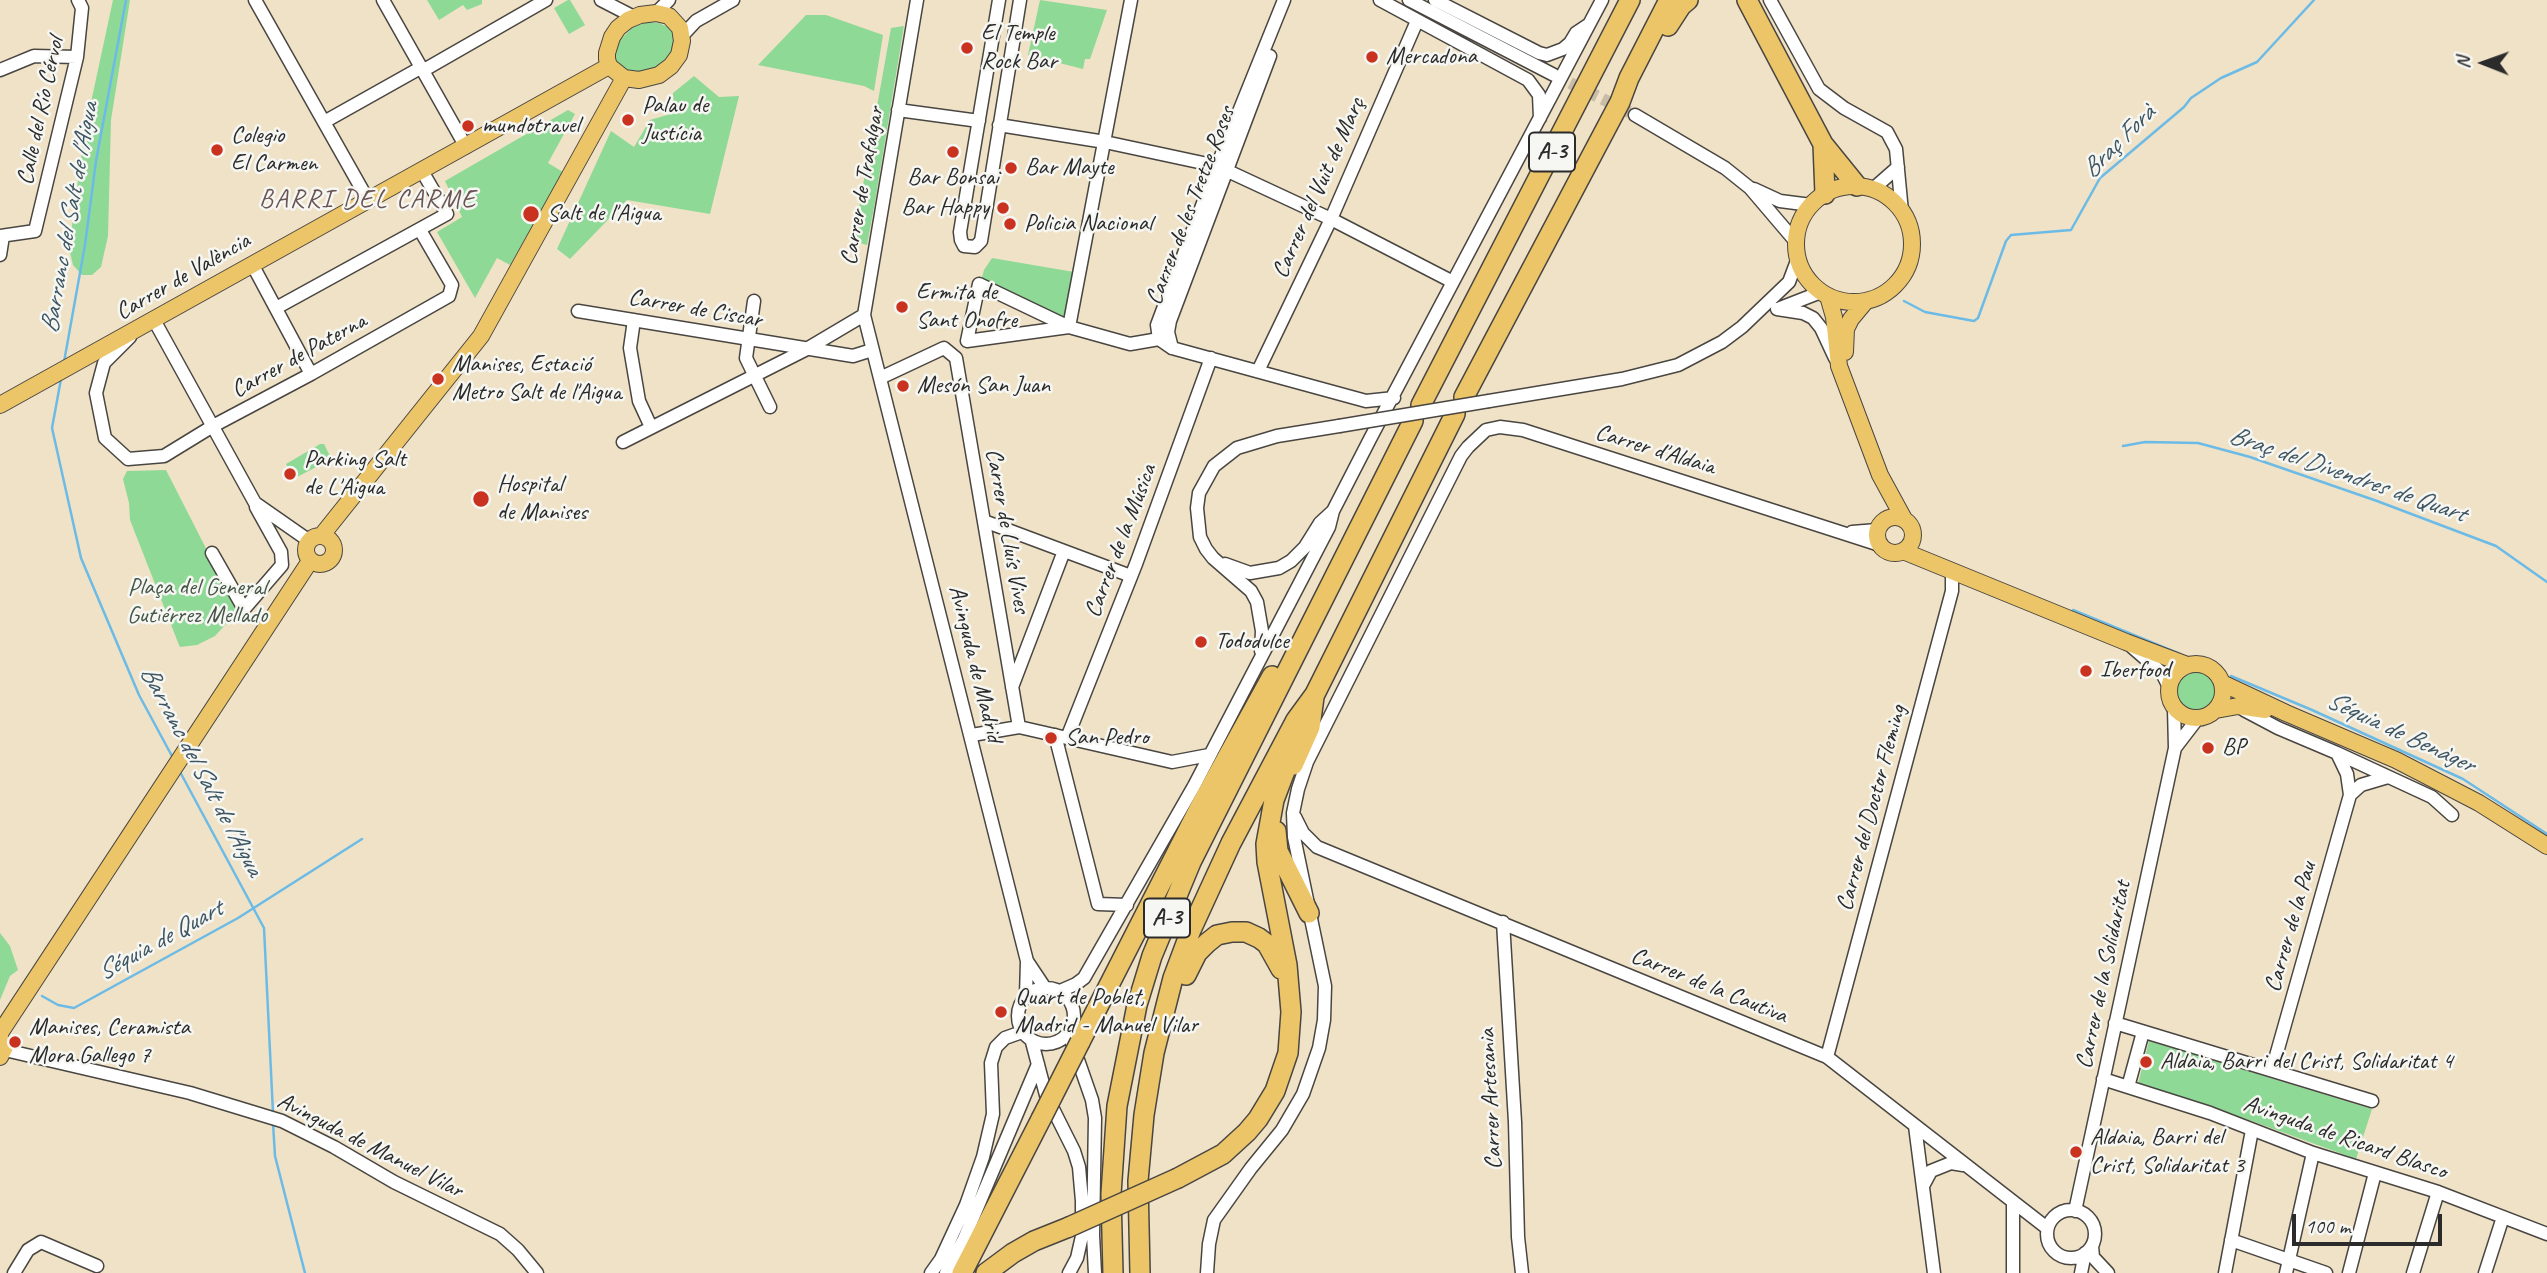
<!DOCTYPE html>
<meta charset="utf-8">
<style>
body{margin:0}
#map{position:relative;width:2547px;height:1273px;overflow:hidden;background:#f0e2c6;font-family:Caveat,sans-serif}
canvas{display:block}
.north{position:absolute;left:2449px;top:28px;width:70px;height:70px;-webkit-text-stroke:5px #f6f6f2;paint-order:stroke;rotate:271deg;font-size:19px;font-weight:700;line-height:28px;text-align:center;color:#2b2b2b}
.north::after{content:'';display:block;margin:auto;width:24px;height:32px;background:#2b2b2b;clip-path:polygon(50% 0,100% 100%,50% 72%,0 100%)}
.scale{position:absolute;left:2292px;top:1214px;width:150px;height:32px;box-sizing:border-box;border:4px solid #2b2b2b;border-top:0;padding-left:9px;font-size:21px;line-height:24px;white-space:nowrap;color:#2b2b2b;-webkit-text-stroke:5px #f6f6f2;paint-order:stroke}
</style>
<div id="map">
<canvas width="2547" height="1273"></canvas>
<div class="north">N</div>
<div class="scale">100 m</div>
</div>
<script>
const ctx = document.querySelector('canvas').getContext('2d');
ctx.lineJoin = 'round';
function fillPath(path, color) {
  ctx.fillStyle = color;
  ctx.fill(path, 'evenodd');
}
function poly(rows) {
  const path = new Path2D();
  for (const r of rows) {
    if (r.length === 3) {
      path.moveTo(r[0] + r[2], r[1]);
      path.arc(r[0], r[1], r[2], 0, 2 * Math.PI);
      continue;
    }
    path.moveTo(r[0], r[1]);
    for (let i = 2; i < r.length; i += 2) path.lineTo(r[i], r[i + 1]);
  }
  return path;
}
function trace(path, color, width, dash) {
  ctx.strokeStyle = color;
  ctx.lineWidth = width;
  ctx.lineCap = dash ? 'butt' : 'round';
  ctx.setLineDash(dash || []);
  ctx.stroke(path);
}
function write(font, color, halo, rows, align = 'center') {
  ctx.font = font + ' Caveat,sans-serif';
  ctx.lineWidth = 5;
  ctx.setLineDash([]);
  ctx.textBaseline = 'middle';
  ctx.strokeStyle = halo;
  ctx.fillStyle = color;
  for (const [text, x, y, turn = 0] of rows) {
    ctx.save();
    ctx.translate(x, y);
    ctx.rotate((+turn || 0) * Math.PI / 180);
    ctx.textAlign = isNaN(turn) ? turn : align;
    if (halo) ctx.strokeText(text, 0, 0);
    ctx.fillText(text, 0, 0);
    ctx.restore();
  }
}
fillPath(poly([
 [113,0,130,0,111,120,108,236,101,267,92,275,82,275,73,265,69,248,84,135],
 [427,0,482,0,482,4,467,10,463,5,439,20],
 [568,0,570,0,585,25,569,34,554,8],
 [1040,0,1107,10,1090,59,1085,59,1083,69,1028,55],
 [806,15,826,15,883,35,874,91,864,86,758,65],
 [648,22,659,23,668,27,674,36,673,50,665,62,651,71,629,73,615,61,617,43,633,27],
 [904,26,875,202,867,245,853,241,891,28],
 [694,76,719,97,739,96,710,214,627,200,570,259,557,249,611,131,634,147,650,120,674,113,673,93],
 [568,110,575,114,548,163,563,172,510,265,497,258,475,298,437,232,462,217,445,181],
 [992,258,1074,272,1066,319,981,281,984,270],
 [320,444,324,444,330,456,328,461,293,479,286,464],
 [166,470,238,611,215,636,197,645,180,647,179,645,130,520,129,503,123,479,127,471],
 [2196,691,20],
 [0,933,10,946,18,970,10,976,0,1000],
 [2149,1041,2372,1109,2356,1159,2249,1120,2138,1084]
]), '#8ed996');
trace(poly([
 [1904,301,1925,312,1974,321,1978,318,2006,241,2011,235,2071,230,2100,178,2184,107,2191,98,2221,78,2257,62,2314,0],
 [64,362,85,245,96,161,126,0],
 [61,379,52,428,81,558,139,695,173,758],
 [2123,446,2145,442,2198,443,2250,457,2377,501,2496,546,2547,582],
 [2073,610,2180,654],
 [2231,676,2312,710,2463,779,2547,834],
 [179,770,264,928,273,1113],
 [42,996,58,1005,74,1008,238,918,362,839],
 [273,1123,275,1156,305,1273]
]), '#6cbbe7', 2.5);
trace(poly([
 [1554,75,1635,115]
]), '#c9bda7', 12, [12, 6]);
const minor = poly([
 [255,0,368,200],
 [383,0,466,147],
 [601,0,634,17],
 [917,0,864,315,1027,961,1026,996],
 [999,0,960,232,961,240,964,246,975,247,981,241,1020,0],
 [1284,0,1217,166,1157,325,1159,339,1172,348,1366,401,1394,398],
 [1380,0,1528,80,1539,95,1540,118],
 [1409,0,1554,75],
 [1435,0,1539,53,1547,55,1563,49,1570,43,1576,33,1588,25],
 [1770,0,1819,89,1844,108,1887,132,1896,149,1902,212],
 [656,13,669,0],
 [682,36,696,21,733,0],
 [0,70,34,56,77,57],
 [424,70,546,0],
 [898,110,979,121],
 [1635,115,1725,168,1750,188,1796,242],
 [324,122,422,67],
 [999,125,1105,142,1217,166,1331,219,1453,282],
 [1754,189,1780,201,1811,205],
 [1873,189,1898,167],
 [0,236,35,231,77,57,82,8,78,0],
 [0,255,3,236],
 [252,264,311,374],
 [754,301,746,358,770,407],
 [276,308,447,214,422,171],
 [1780,308,1821,292],
 [1777,309,1803,313,1813,318,1821,328,1835,358],
 [578,311,853,356,872,350],
 [154,320,255,503,308,540],
 [634,320,630,348,639,401,651,427],
 [1069,327,979,284,967,341,1069,327,1130,344,1159,339],
 [1069,327,1131,0],
 [130,337,104,363,96,393,105,438,128,459,164,456,213,426,311,374,449,296,452,285,420,230],
 [1172,348,1168,332,1170,321,1270,56],
 [1258,371,1331,219,1417,21],
 [880,378,944,348,956,358,1019,727],
 [1489,401,1622,379,1678,365,1722,342,1742,327,1789,282,1798,258],
 [623,442,805,350,864,315],
 [984,521,1131,576],
 [1852,532,1877,530],
 [212,553,244,609,282,565,281,552,256,507],
 [1225,564,1250,573,1279,568,1291,561,1305,547,1320,523,1333,511],
 [2132,647,2162,673,2169,687],
 [1261,651,1262,631,1257,602,1251,591,1213,558,1206,549,1200,537,1197,508,1199,493,1214,466,1237,448,1277,436,1339,426],
 [1012,687,1064,551],
 [2244,710,2278,728,2337,753,2347,774,2350,795,2272,1070],
 [972,735,1019,727,1172,762,1209,755],
 [1055,735,1098,904,1127,905],
 [1067,738,1136,564,1211,358],
 [2175,748,2198,718],
 [2337,753,2432,797,2452,815],
 [2350,795,2361,785,2388,777],
 [1295,817,1303,833,1317,847,1827,1057,2047,1228],
 [1503,922,1515,1122,1518,1237,1522,1273],
 [1027,961,1045,988],
 [1046,1016,28],
 [1060,991,1076,984,1084,978,1194,786,1329,527,1333,511,1370,439,1602,0],
 [2115,1023,2372,1101],
 [1069,1034,1092,1100,1095,1118,1093,1235,1095,1273],
 [1032,1042,1046,1095,1074,1151,1079,1167,1082,1201,1082,1236,1077,1258,1069,1273],
 [5,1050,190,1093,282,1121,334,1147,394,1182,500,1234,518,1250,537,1273],
 [1827,1057,1952,591,1952,570],
 [2103,1079,2210,1113,2313,1153,2438,1192,2547,1234],
 [2128,1087,2143,1032],
 [1915,1126,1934,1273],
 [1923,1186,1931,1171,1951,1163,1963,1165],
 [2013,1202,2013,1273],
 [2071,1234,24],
 [2075,1211,2175,748,2174,708],
 [2231,1240,2326,1273],
 [2092,1246,2093,1257,2108,1273],
 [14,1273,28,1250,41,1242,97,1266],
 [931,1273,941,1259,966,1205,983,1157,993,1114,991,1063,996,1047,1005,1038,1022,1032],
 [946,1273,964,1239,1038,1064],
 [1207,1273,1209,1244,1214,1220,1251,1168,1282,1130,1303,1094,1319,1048,1324,1020,1325,986,1294,837,1293,813,1298,789,1307,762,1461,456,1468,447,1486,430,1500,427,1523,430,1880,545],
 [2081,1273,2085,1253],
 [2225,1273,2252,1130],
 [2286,1273,2313,1153],
 [2349,1273,2375,1173],
 [2413,1273,2438,1192],
 [2485,1273,2503,1217]
]);
const major = poly([
 [656,13,669,16,680,28,682,41,679,55,671,66,659,75,639,80,624,78,609,66,607,59,607,53,612,37,618,28,628,20,640,15,656,13],
 [1854,244,58],
 [1828,296,1834,317,1839,366,1880,475,1904,519],
 [1845,352,1846,329,1851,319,1866,301],
 [0,405,609,66],
 [1895,535,18],
 [322,535,481,336,624,78],
 [320,550,14],
 [1903,551,2126,642,2187,665],
 [2196,691,27],
 [2222,683,2286,713,2396,760,2479,803,2547,846],
 [2216,710,2238,706,2265,710],
 [0,1033,310,561],
 [0,1038,5,1047,0,1057]
]);
const highway = poly([
 [1747,0,1823,144,1857,186],
 [1668,26,1681,6,1688,0],
 [1823,144,1825,194],
 [1464,397,1620,102,1629,78,1669,0],
 [1421,405,1630,0],
 [1293,765,1310,727,1314,697],
 [1276,831,1278,851,1309,913],
 [1186,975,1197,953,1207,943,1217,935,1232,932,1246,932,1259,938,1267,944,1281,969],
 [1080,1042,1202,803,1272,676],
 [1178,1178,1223,1154,1247,1132,1258,1119,1275,1091,1288,1053,1291,1012,1287,965,1267,862,1266,844,1274,800,1293,750],
 [962,1273,1041,1119],
 [986,1273,1013,1253,1034,1241,1069,1227],
 [1113,1273,1111,1194,1117,1106,1137,1005,1152,956,1191,862,1413,421],
 [1140,1273,1138,1181,1144,1115,1154,1053,1173,978,1191,930,1231,843,1296,720,1315,694,1455,414]
]);
trace(minor, '#494642', 15);
trace(major, '#494642', 18);
trace(highway, '#494642', 22);
trace(minor, '#fff', 12);
trace(major, '#edc569', 16);
trace(highway, '#edc569', 19);
const minorBridge = poly([
 [1339,426,1489,401]
]);
const highwayBridge = poly([
 [1041,1119,1080,1042],
 [1069,1227,1178,1178]
]);
trace(minorBridge, '#494642', 15, []);
trace(highwayBridge, '#494642', 22, []);
trace(minorBridge, '#fff', 12);
trace(highwayBridge, '#edc569', 19);
for (const [x, y, r, color] of [
 [967,48,7,"#c8321e"],
 [1372,57,7,"#c8321e"],
 [628,120,7,"#c8321e"],
 [468,126,7,"#c8321e"],
 [217,150,7,"#c8321e"],
 [953,152,7,"#c8321e"],
 [1011,168,7,"#c8321e"],
 [1003,208,7,"#c8321e"],
 [531,214,9,"#c8321e"],
 [1010,224,7,"#c8321e"],
 [902,307,7,"#c8321e"],
 [438,379,7,"#c8321e"],
 [903,386,7,"#c8321e"],
 [290,474,7,"#c8321e"],
 [481,499,9,"#c8321e"],
 [1201,642,7,"#c8321e"],
 [2086,671,7,"#c8321e"],
 [1051,738,7,"#c8321e"],
 [2208,748,7,"#c8321e"],
 [1001,1012,7,"#c8321e"],
 [15,1042,7,"#c8321e"],
 [2146,1062,7,"#c8321e"],
 [2076,1152,7,"#c8321e"]
]) {
  const dot = new Path2D();
  dot.arc(x, y, r, 0, 2 * Math.PI);
  ctx.fillStyle = color;
  ctx.fill(dot);
  trace(dot, '#f6f6f2', 2.5);
}
for (const [x, y, w] of [
 [1552,152,46],
 [1167,918,46]
]) {
  const box = new Path2D();
  box.roundRect(x - w / 2, y - 19.5, w, 39, 5);
  ctx.fillStyle = '#f6f6f2';
  ctx.fill(box);
  trace(box, '#2b2b2b', 2);
}
write('bold 23px', '#2b2b2b', null, [
 ["A-3",1552,152],
 ["A-3",1167,918]
]);
write('24px', '#2b2b2b', '#f6f6f2', [
 ["El Temple",981,34],
 ["Rock Bar",981,62],
 ["Mercadona",1386,57],
 ["Palau de",642,106],
 ["Justícia",642,134],
 ["mundotravel",482,126],
 ["Colegio",231,136],
 ["El Carmen",231,164],
 ["Bar Mayte",1025,168],
 ["Bar Bonsai",953,178,"center"],
 ["Bar Happy",989,208,"right"],
 ["Salt de l'Aigua",547,214],
 ["Policia Nacional",1024,224],
 ["Ermita de",916,293],
 ["Sant Onofre",916,321],
 ["Manises, Estació",452,365],
 ["Metro Salt de l'Aigua",452,393],
 ["Mesón San Juan",917,386],
 ["Parking Salt",304,460],
 ["de L'Aigua",304,488],
 ["Hospital",497,485],
 ["de Manises",497,513],
 ["Tododulce",1215,642],
 ["Iberfood",2100,671],
 ["San Pedro",1065,738],
 ["BP",2222,748],
 ["Quart de Poblet,",1015,998],
 ["Madrid - Manuel Vilar",1015,1026],
 ["Manises, Ceramista",29,1028],
 ["Mora Gallego 7",29,1056],
 ["Aldaia, Barri del Crist, Solidaritat 4",2160,1062],
 ["Aldaia, Barri del",2090,1138],
 ["Crist, Solidaritat 3",2090,1166]
], 'left');
write('24px', '#2b2b2b', '#f6f6f2', [
 ["Calle del Río Cérvol",41,111,-78],
 ["Carrer de Trafalgar",863,186,-80],
 ["Carrer del Vuit de Març",1319,188,-66],
 ["Carrer de les Tretze Roses",1191,206,-69],
 ["Carrer de València",183,277,-30],
 ["Carrer de Ciscar",695,309,10],
 ["Carrer de Paterna",299,356,-29],
 ["Carrer d'Aldaia",1655,450,17],
 ["Carrer de Lluís Vives",1007,531,80],
 ["Carrer de la Música",1121,541,-69],
 ["Avinguda de Madrid",975,664,76],
 ["Carrer del Doctor Fleming",1872,808,-75],
 ["Carrer de la Pau",2291,927,-74],
 ["Carrer de la Solidaritat",2104,975,-78],
 ["Carrer de la Cautiva",1709,986,22],
 ["Carrer Artesania",1491,1099,-93],
 ["Avinguda de Ricard Blasco",2345,1138,19],
 ["Avinguda de Manuel Vilar",370,1146,27]
]);
write('24px', '#445646', '#f6f6f2', [
 ["Plaça del General",197,588],
 ["Gutiérrez Mellado",197,616]
]);
write('italic 26px', '#3e5663', '#f6f6f2', [
 ["Braç Forà",2119,142,-45],
 ["Barranc del Salt de l'Aigua",70,218,-80],
 ["Braç del Divendres de Quart",2347,475,19],
 ["Séquia de Benàger",2400,733,25],
 ["Barranc del Salt de l'Aigua",201,771,62],
 ["Séquia de Quart",160,941,-29]
]);
ctx.letterSpacing = '2px';
write('26px', '#6a5553', '#f6f6f2', [
 ["BARRI DEL CARME",368,200]
]);
ctx.letterSpacing = '0px';
</script>
